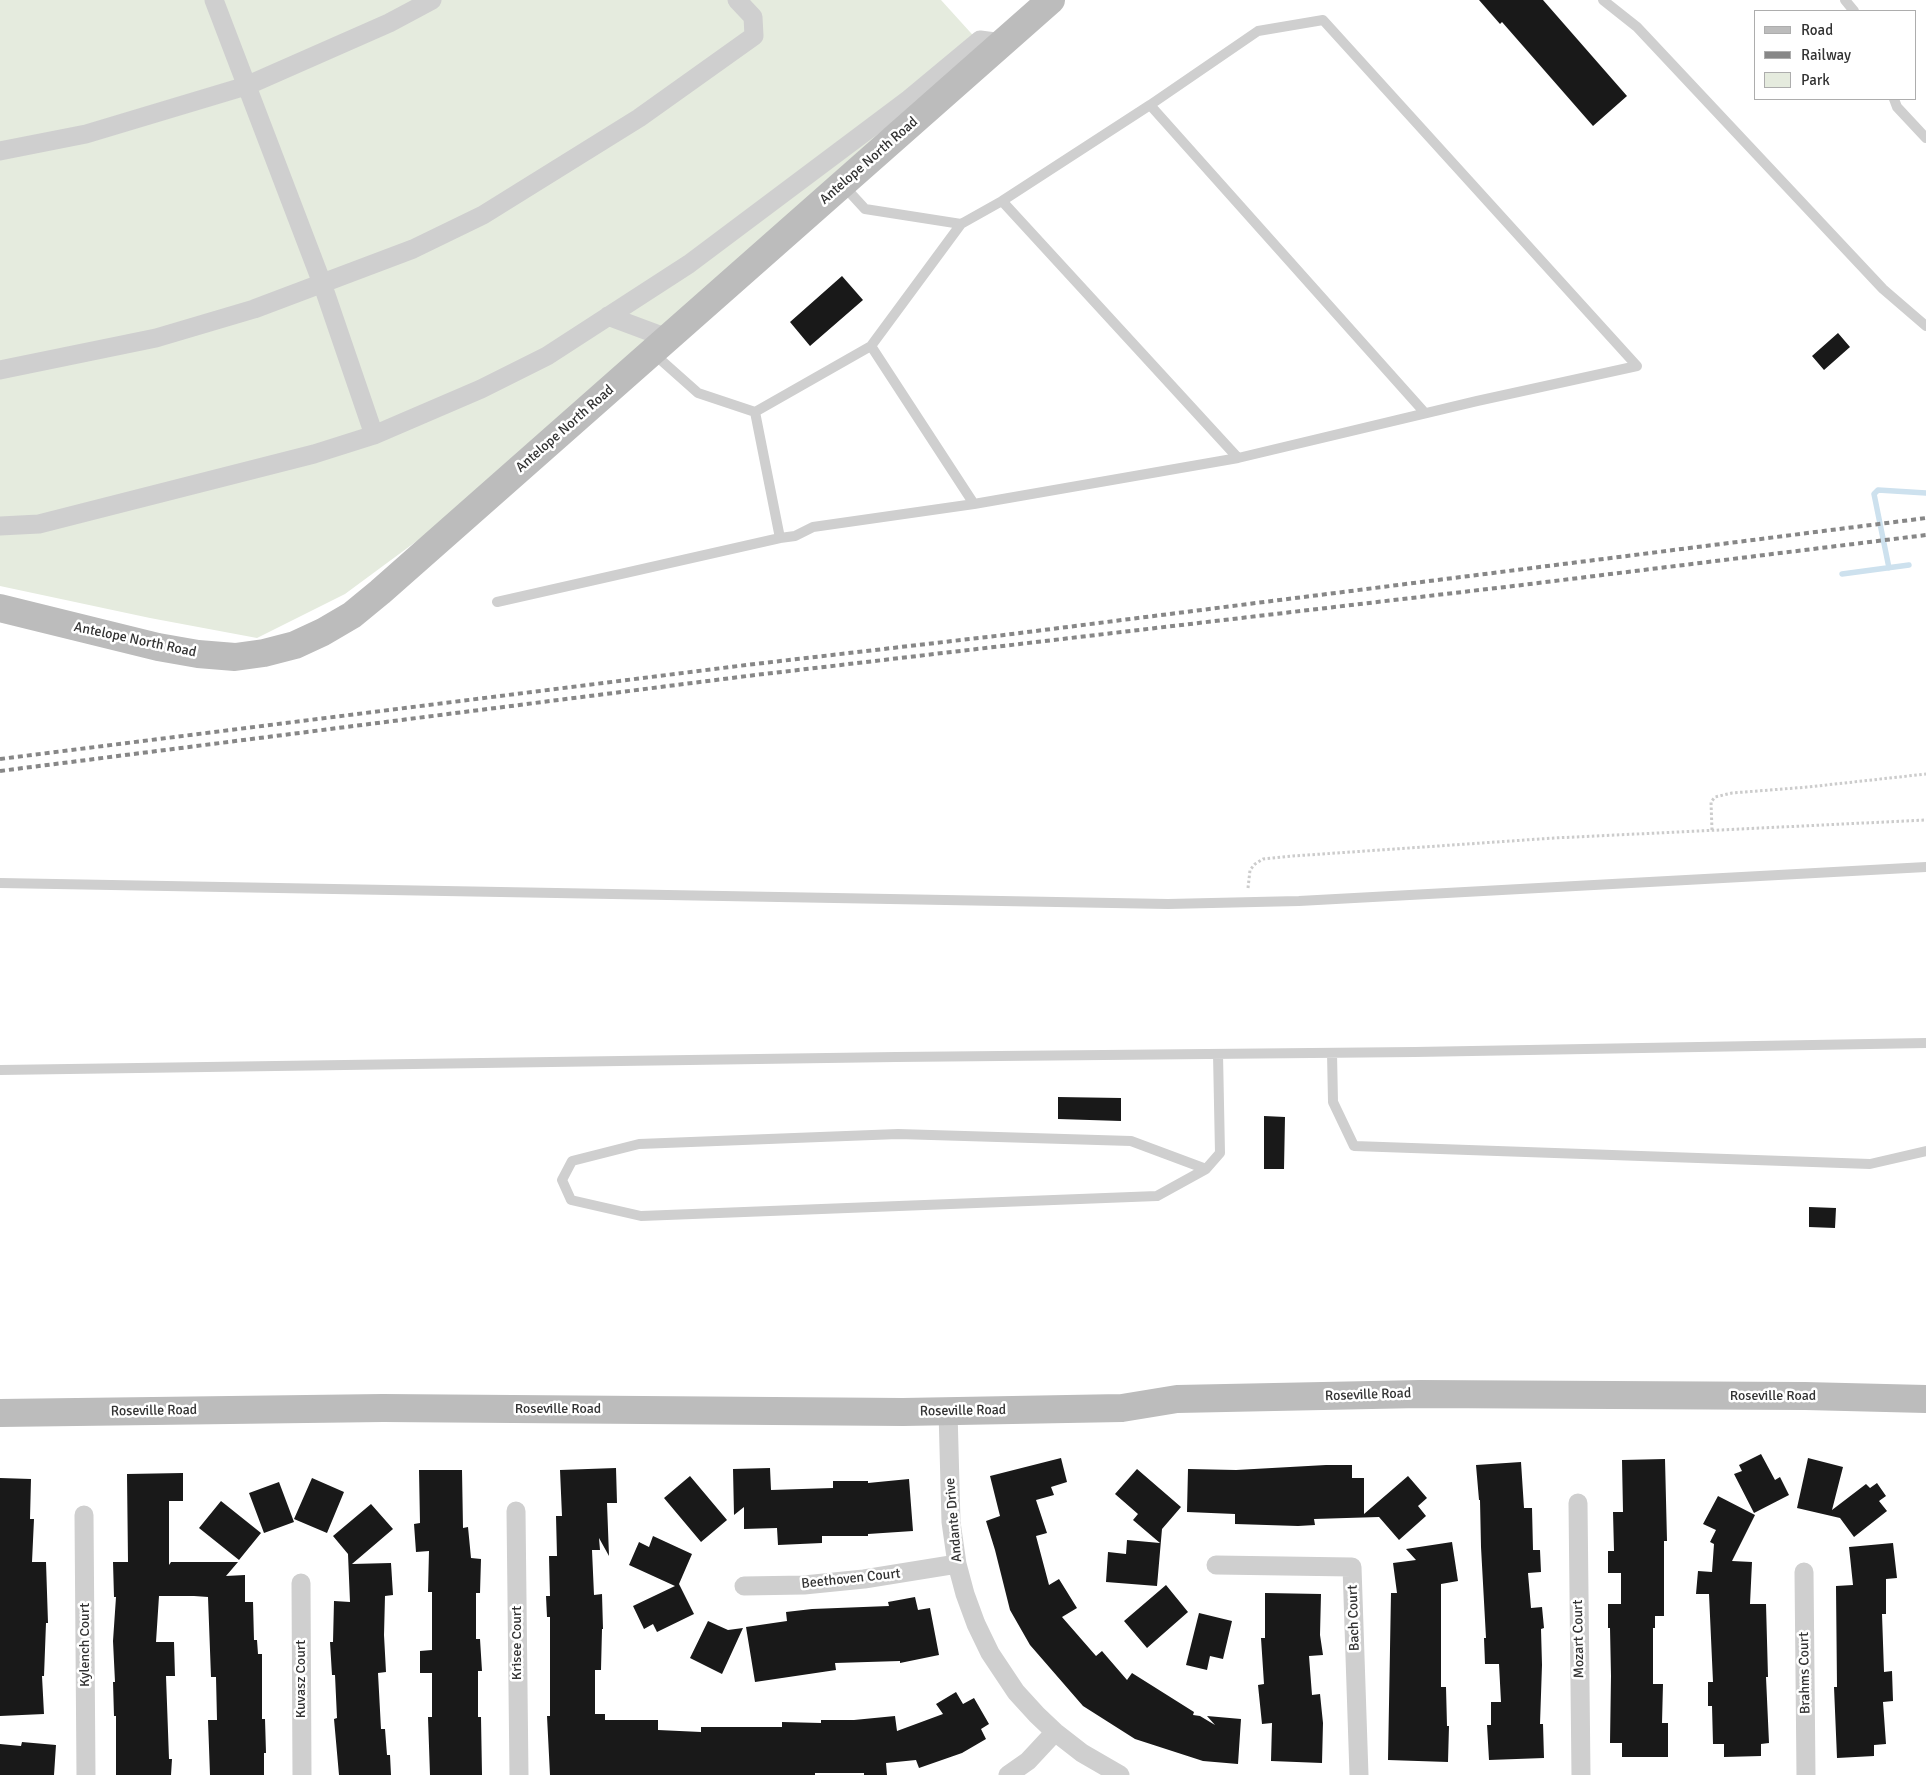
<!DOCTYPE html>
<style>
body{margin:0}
#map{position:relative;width:1926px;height:1775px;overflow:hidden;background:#fff;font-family:Signika,sans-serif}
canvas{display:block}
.legend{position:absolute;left:1754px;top:10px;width:162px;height:90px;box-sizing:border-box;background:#fff;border:1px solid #adadad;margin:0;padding:6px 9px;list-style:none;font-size:15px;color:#323232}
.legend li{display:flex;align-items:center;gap:10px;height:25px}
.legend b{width:25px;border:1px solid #adadad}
</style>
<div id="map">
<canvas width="1926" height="1775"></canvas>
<ul class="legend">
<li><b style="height:6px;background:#bcbcbc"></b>Road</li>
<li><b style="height:6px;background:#878787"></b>Railway</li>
<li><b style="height:14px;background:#e5ebde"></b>Park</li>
</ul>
</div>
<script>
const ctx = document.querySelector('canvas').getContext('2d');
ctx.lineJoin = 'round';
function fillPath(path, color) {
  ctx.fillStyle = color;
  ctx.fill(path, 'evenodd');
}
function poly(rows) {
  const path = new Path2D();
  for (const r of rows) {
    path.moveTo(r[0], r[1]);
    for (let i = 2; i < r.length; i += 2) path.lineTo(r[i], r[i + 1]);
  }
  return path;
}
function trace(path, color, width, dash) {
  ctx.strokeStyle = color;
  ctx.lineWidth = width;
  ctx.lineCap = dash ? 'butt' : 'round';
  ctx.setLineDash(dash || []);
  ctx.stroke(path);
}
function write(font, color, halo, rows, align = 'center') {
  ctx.font = font + ' Signika,sans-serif';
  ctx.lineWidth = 5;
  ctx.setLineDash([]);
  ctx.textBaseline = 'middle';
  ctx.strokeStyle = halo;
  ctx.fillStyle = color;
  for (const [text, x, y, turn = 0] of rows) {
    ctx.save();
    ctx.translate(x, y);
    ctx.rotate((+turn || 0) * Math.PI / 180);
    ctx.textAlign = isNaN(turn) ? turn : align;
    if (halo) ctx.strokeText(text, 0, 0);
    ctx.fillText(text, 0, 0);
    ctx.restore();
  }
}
fillPath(poly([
 [0,0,941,0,980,43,452,515,345,594,257,638,150,618,0,586]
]), '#e5ebde');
trace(poly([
 [1889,568,1874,494,1878,490,1926,493],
 [1842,574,1909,565]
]), '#cde1ee', 5.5);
fillPath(poly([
 [1479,0,1543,0,1627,96,1593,126,1502,22,1500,24],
 [842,276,863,300,810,346,790,322],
 [1838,333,1850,347,1824,370,1812,356],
 [1058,1097,1121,1098,1121,1121,1058,1119],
 [1264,1116,1285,1117,1284,1169,1264,1169],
 [1809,1207,1836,1208,1835,1228,1809,1227],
 [1761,1454,1775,1480,1780,1477,1789,1495,1754,1513,1734,1474,1742,1471,1739,1465],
 [1061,1458,1067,1482,1051,1487,1054,1495,1036,1500,1047,1533,1036,1536,1049,1585,1059,1579,1077,1608,1062,1617,1096,1656,1102,1651,1127,1680,1132,1673,1194,1712,1193,1715,1200,1716,1215,1725,1207,1716,1241,1719,1238,1764,1203,1761,1135,1739,1083,1706,1030,1645,1010,1610,995,1550,986,1521,1000,1516,990,1476],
 [1808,1458,1843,1467,1832,1510,1866,1484,1870,1488,1877,1483,1886,1496,1879,1501,1887,1511,1854,1537,1840,1518,1797,1508],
 [1665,1459,1667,1541,1664,1541,1664,1616,1655,1616,1655,1628,1653,1628,1653,1684,1663,1684,1662,1723,1668,1723,1668,1757,1622,1757,1622,1743,1610,1743,1611,1676,1610,1628,1608,1628,1608,1604,1621,1604,1621,1573,1608,1573,1608,1551,1614,1551,1613,1512,1623,1512,1622,1460],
 [1521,1462,1524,1508,1532,1508,1533,1550,1540,1550,1541,1572,1528,1573,1531,1608,1542,1607,1544,1628,1541,1629,1542,1665,1540,1724,1543,1724,1544,1758,1489,1760,1487,1725,1491,1725,1491,1702,1501,1702,1499,1664,1485,1664,1484,1638,1486,1638,1481,1547,1480,1500,1479,1500,1476,1465],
 [1326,1465,1352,1465,1352,1478,1364,1478,1364,1514,1408,1476,1427,1498,1418,1506,1426,1516,1399,1540,1379,1517,1314,1519,1315,1525,1298,1526,1235,1524,1235,1514,1187,1512,1188,1469,1236,1470],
 [616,1468,617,1503,607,1503,609,1556,599,1538,600,1550,592,1550,594,1595,602,1594,603,1629,602,1629,601,1670,595,1670,595,1714,605,1714,605,1720,658,1720,658,1730,701,1732,701,1727,782,1727,782,1722,821,1723,821,1720,854,1720,895,1716,897,1731,943,1714,936,1704,956,1692,963,1704,974,1698,989,1724,981,1729,986,1739,962,1753,919,1768,916,1760,886,1763,887,1775,864,1775,864,1773,815,1773,815,1775,550,1775,547,1716,550,1716,550,1617,547,1617,546,1596,550,1596,549,1556,557,1556,556,1516,562,1516,560,1470],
 [770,1468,771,1490,833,1488,833,1481,868,1481,868,1483,909,1479,913,1531,868,1534,868,1536,822,1536,822,1543,778,1545,777,1528,744,1529,744,1507,734,1515,733,1469],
 [1137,1469,1181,1507,1162,1529,1157,1586,1106,1582,1108,1552,1126,1554,1127,1540,1160,1543,1133,1520,1138,1514,1115,1494],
 [419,1470,462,1470,463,1528,468,1527,471,1558,481,1559,480,1593,476,1593,476,1639,480,1639,482,1671,478,1671,478,1717,481,1717,482,1775,430,1775,428,1717,432,1717,432,1673,420,1673,420,1651,432,1650,432,1592,428,1592,429,1551,416,1552,414,1524,420,1523],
 [183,1473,183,1501,169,1501,169,1565,171,1562,238,1562,226,1576,245,1575,245,1602,253,1602,254,1640,257,1640,258,1654,262,1654,262,1719,265,1719,266,1753,264,1753,264,1775,210,1775,208,1720,217,1720,216,1677,211,1677,208,1597,194,1596,159,1596,156,1642,174,1642,175,1676,166,1676,169,1759,172,1759,171,1775,116,1775,116,1716,114,1716,113,1682,115,1682,113,1641,116,1597,114,1597,113,1562,128,1562,127,1474],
 [690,1476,727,1520,701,1542,664,1498],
 [0,1478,31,1479,30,1519,34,1519,32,1562,46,1562,48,1623,46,1623,44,1676,42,1676,44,1714,0,1716],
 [312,1478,344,1492,327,1533,294,1519],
 [279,1482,294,1522,264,1533,249,1493],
 [1718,1496,1755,1515,1732,1561,1752,1562,1750,1604,1766,1604,1768,1677,1766,1677,1769,1743,1761,1744,1761,1756,1724,1757,1724,1744,1713,1744,1712,1706,1708,1706,1708,1682,1713,1682,1709,1594,1696,1594,1698,1571,1712,1572,1714,1544,1710,1542,1716,1530,1703,1524],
 [221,1501,261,1533,239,1560,199,1528],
 [371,1504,393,1529,352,1564,391,1563,393,1595,385,1596,384,1635,386,1672,378,1673,381,1729,385,1729,387,1755,390,1755,391,1775,339,1775,334,1719,337,1718,335,1675,332,1675,330,1642,333,1642,334,1601,350,1602,348,1554,333,1536],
 [653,1536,692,1554,679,1584,694,1614,657,1632,653,1624,644,1629,633,1606,675,1586,629,1565,639,1542,649,1547],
 [1452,1542,1458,1581,1441,1584,1441,1687,1446,1687,1447,1726,1449,1726,1448,1762,1388,1760,1391,1593,1397,1593,1393,1563,1416,1560,1406,1549],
 [1893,1543,1897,1578,1886,1579,1886,1614,1882,1614,1884,1672,1892,1671,1893,1701,1883,1702,1886,1744,1874,1745,1874,1756,1837,1758,1834,1687,1837,1687,1836,1586,1853,1585,1849,1547],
 [1166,1585,1188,1612,1147,1648,1124,1621],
 [1265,1593,1321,1594,1320,1635,1323,1655,1309,1656,1312,1695,1320,1694,1323,1723,1322,1763,1271,1761,1272,1723,1262,1724,1258,1685,1264,1684,1261,1638,1265,1638],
 [915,1597,918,1610,930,1608,939,1655,900,1663,900,1661,835,1663,836,1670,755,1682,746,1627,787,1621,786,1612,812,1609,889,1606,888,1602],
 [1199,1613,1232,1621,1223,1659,1210,1656,1207,1670,1186,1665],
 [708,1621,728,1630,743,1628,722,1674,690,1658],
 [22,1742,56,1745,54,1775,0,1775,0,1744,21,1746]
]), '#191919');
trace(poly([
 [1712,830,1711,802,1715,797,1732,793,1808,787,1926,774],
 [1248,888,1250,870,1255,864,1263,859,1293,856,1554,838,1926,820]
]), '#ccc', 3, [2.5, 2.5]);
trace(poly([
 [1603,0,1637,27,1883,289,1926,326],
 [1845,0,1854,11],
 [1894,99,1897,107,1926,138],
 [1150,105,1425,413],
 [843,185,865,209,961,224],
 [871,346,974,504],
 [653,353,698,393,755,412,871,346,961,224,1002,201,1150,105,1258,31,1323,20,1637,366,1477,401,1238,458],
 [755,412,780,538,795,536,813,527,974,504,1238,458,1002,201],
 [497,602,780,538],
 [0,883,1168,904,1299,901,1926,867],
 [1332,1053,1333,1102,1354,1146,1870,1164,1926,1151],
 [0,1070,896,1057,1415,1052,1926,1043],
 [1206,1169,1131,1141,898,1134,639,1144,572,1161,562,1180,571,1200,641,1216,1157,1196,1206,1169,1220,1153,1218,1054]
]), '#cfcfcf', 10);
trace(poly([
 [214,0,322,283,374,435],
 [0,151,86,134,246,86,389,23,432,0],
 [608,316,667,338],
 [0,370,156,338,254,309,413,249,483,215,639,118,754,36,753,17,737,0],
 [0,526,39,524,314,454,374,435,481,389,547,356,689,264,909,99,980,40,1003,43],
 [948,1411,951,1522,957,1564,965,1594,976,1624,990,1653,1016,1692,1037,1715,1055,1732,1082,1753,1120,1775],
 [1578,1503,1581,1775],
 [516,1511,519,1775],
 [84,1515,86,1775],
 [1216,1565,1352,1567,1359,1775],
 [1804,1572,1806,1775],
 [301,1583,302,1775],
 [744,1586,804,1585,864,1579,957,1564],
 [1008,1775,1028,1761,1055,1732]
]), '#cfcfcf', 19);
trace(poly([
 [0,608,158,647,198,654,235,657,264,653,295,645,323,632,352,615,380,592,1051,0],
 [0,1413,383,1408,903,1412,1122,1408,1177,1399,1420,1394,1805,1396,1926,1399]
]), '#bcbcbc', 28);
trace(poly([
 [0,759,746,665,1004,635,1926,518],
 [0,771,747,676,1522,585,1926,535]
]), '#878787', 4, [5, 4]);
write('14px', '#323232', '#fff', [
 ["Antelope North Road",869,161,-41],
 ["Antelope North Road",565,429,-41],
 ["Antelope North Road",135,640,12],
 ["Roseville Road",1368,1395,-2],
 ["Roseville Road",1773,1396],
 ["Roseville Road",558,1409],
 ["Roseville Road",154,1411,-1],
 ["Roseville Road",963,1411,-1],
 ["Andante Drive",954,1520,-95],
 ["Beethoven Court",851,1579,-6],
 ["Bach Court",1354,1618,-92],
 ["Mozart Court",1579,1639,-91],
 ["Krisee Court",517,1643,-90],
 ["Kylench Court",85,1645,-90],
 ["Brahms Court",1805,1673,-91],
 ["Kuvasz Court",301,1679,-90]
]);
</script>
